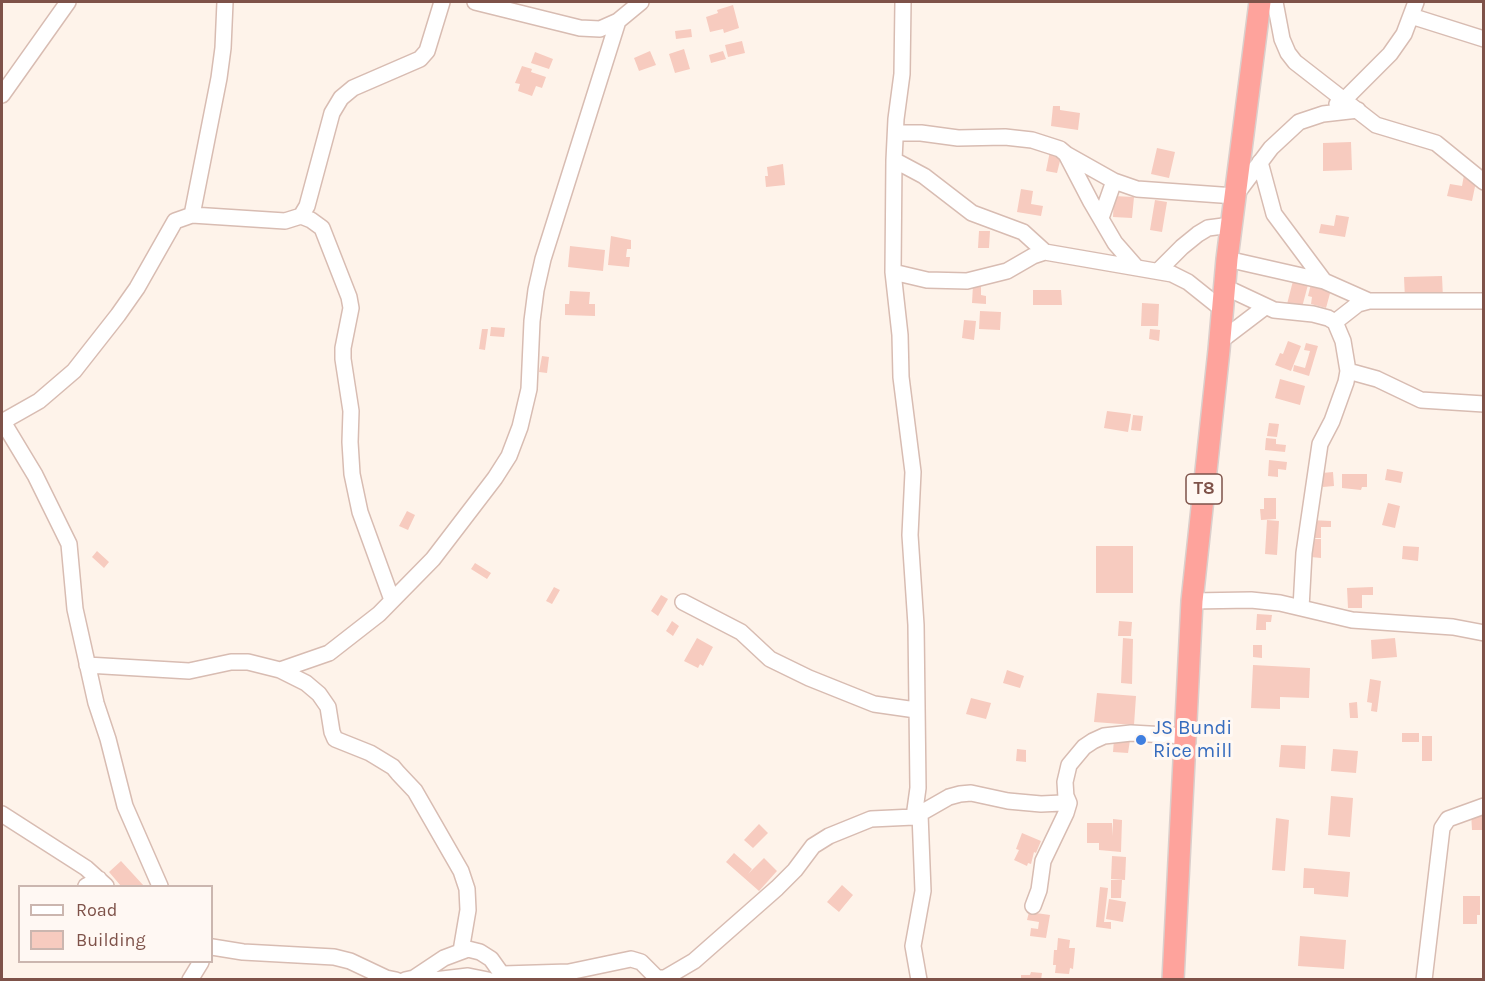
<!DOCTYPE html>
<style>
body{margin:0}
#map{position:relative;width:1485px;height:981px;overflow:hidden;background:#fef3ea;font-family:Karla,sans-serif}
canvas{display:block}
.frame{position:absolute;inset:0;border:3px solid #7e5249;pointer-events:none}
.legend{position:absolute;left:18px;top:885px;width:195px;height:78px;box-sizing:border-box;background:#fff8f3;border:2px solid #cbb6af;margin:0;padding:8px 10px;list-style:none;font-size:18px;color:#7e5249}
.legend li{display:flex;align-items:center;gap:12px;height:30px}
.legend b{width:30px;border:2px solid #cbb6af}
</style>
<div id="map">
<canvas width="1485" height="981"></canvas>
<div class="frame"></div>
<ul class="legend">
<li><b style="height:8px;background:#fff"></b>Road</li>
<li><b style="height:16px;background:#f7cbbf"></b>Building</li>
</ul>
</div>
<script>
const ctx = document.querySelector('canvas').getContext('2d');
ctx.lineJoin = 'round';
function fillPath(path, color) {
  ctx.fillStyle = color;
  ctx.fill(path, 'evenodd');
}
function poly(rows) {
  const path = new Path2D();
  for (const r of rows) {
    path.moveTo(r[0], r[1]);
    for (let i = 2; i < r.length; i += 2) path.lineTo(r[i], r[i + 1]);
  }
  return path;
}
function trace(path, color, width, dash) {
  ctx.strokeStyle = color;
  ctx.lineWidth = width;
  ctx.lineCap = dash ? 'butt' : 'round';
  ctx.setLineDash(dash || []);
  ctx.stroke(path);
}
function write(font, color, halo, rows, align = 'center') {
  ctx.font = font + ' Karla,sans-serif';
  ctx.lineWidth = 6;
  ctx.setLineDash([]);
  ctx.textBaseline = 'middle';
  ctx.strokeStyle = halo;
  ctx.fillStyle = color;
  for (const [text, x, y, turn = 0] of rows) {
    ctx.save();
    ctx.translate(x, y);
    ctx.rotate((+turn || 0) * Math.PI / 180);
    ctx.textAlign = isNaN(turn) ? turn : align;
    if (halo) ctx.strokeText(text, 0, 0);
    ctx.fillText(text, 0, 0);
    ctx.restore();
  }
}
fillPath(poly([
 [733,5,739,28,724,33,723,29,710,32,706,17,718,13,717,10],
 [691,29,692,37,676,39,675,31],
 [742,41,745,53,728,57,725,45],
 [684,49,690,69,675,73,669,54],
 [650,51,656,65,639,71,634,58],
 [723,51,726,59,711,63,709,55],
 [535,52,553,59,549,69,531,63],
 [522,66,532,69,531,72,546,77,542,88,536,86,532,96,518,91,520,84,515,83],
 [1053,106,1060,106,1060,110,1080,113,1078,130,1051,126],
 [1351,142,1352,170,1323,171,1323,143],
 [1157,148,1175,152,1169,178,1151,174],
 [1050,151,1062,153,1057,173,1046,171],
 [783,164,785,185,766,187,765,176,768,176,767,167],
 [1464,175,1477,177,1472,201,1447,196,1450,184,1462,186],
 [1021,189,1033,191,1031,204,1043,206,1041,216,1017,212],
 [1114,196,1134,197,1132,218,1113,217],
 [1155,200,1167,202,1162,232,1150,230],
 [1336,215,1349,217,1345,237,1319,233,1321,224,1334,226],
 [979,231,990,231,989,248,978,248],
 [611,236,631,240,631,249,627,249,626,257,630,257,629,267,608,265],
 [570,246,605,250,603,271,568,267],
 [1442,276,1443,298,1405,299,1404,277],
 [1294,277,1309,281,1301,311,1286,308],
 [1312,280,1332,286,1326,308,1311,304,1312,297,1308,296],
 [973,285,981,285,981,295,986,296,986,304,972,303],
 [1033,290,1061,290,1062,305,1033,305],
 [570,291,590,292,589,304,595,304,595,316,565,315,565,304,569,304],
 [1142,303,1159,304,1158,326,1141,326],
 [980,311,1001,312,1000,330,979,329],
 [964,320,976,321,974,340,962,338],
 [491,327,505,328,504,337,490,336],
 [482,329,488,329,485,350,479,349],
 [1150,329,1160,330,1159,341,1149,339],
 [1288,341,1301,346,1291,371,1275,365,1280,353,1283,354],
 [1306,343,1318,346,1309,376,1293,371,1294,365,1305,368,1310,351,1304,350],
 [542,356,549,357,547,373,539,372],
 [1280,379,1305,386,1300,405,1275,398],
 [1107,411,1131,414,1128,432,1104,428],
 [1133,415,1143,416,1141,431,1131,430],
 [1269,423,1279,424,1277,437,1267,436],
 [1266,438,1276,439,1276,444,1286,445,1285,452,1265,450],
 [1269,460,1287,462,1286,470,1278,469,1278,477,1268,476],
 [1387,469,1403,472,1401,483,1385,480],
 [1333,472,1334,486,1323,487,1322,473],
 [1342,474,1367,474,1367,487,1362,487,1361,490,1342,488],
 [1264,498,1276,498,1276,519,1261,520,1260,509,1264,509],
 [1388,503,1400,506,1395,528,1382,525],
 [407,511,415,515,408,530,399,526],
 [1267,520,1279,521,1277,555,1265,554],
 [1310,520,1331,521,1331,527,1321,527,1321,538,1310,538],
 [1311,539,1321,539,1321,558,1311,557],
 [1096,546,1133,546,1133,593,1096,593],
 [1403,546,1419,547,1418,561,1402,559],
 [97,551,109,562,104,568,92,557],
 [475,563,491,573,487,579,471,569],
 [554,587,560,590,552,604,546,601],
 [1373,587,1373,595,1362,595,1362,608,1348,608,1347,588],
 [661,595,668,599,658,616,651,611],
 [1257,614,1272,615,1271,622,1266,622,1266,630,1256,630],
 [672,621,679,626,673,636,666,631],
 [1119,621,1132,622,1131,636,1118,636],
 [697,638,713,647,703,666,700,664,698,668,684,661],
 [1123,638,1133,639,1132,684,1121,683],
 [1395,638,1397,657,1372,659,1371,640],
 [1253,645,1262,645,1262,658,1253,657],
 [1253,665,1310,668,1309,698,1280,697,1280,709,1251,708],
 [1007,670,1024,676,1020,688,1003,683],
 [1370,679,1381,681,1377,712,1371,711,1372,703,1367,702],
 [1097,693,1136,696,1134,725,1094,722],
 [971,698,991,703,986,719,966,714],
 [1357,702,1358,718,1350,718,1349,703],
 [1402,733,1419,733,1419,742,1402,742],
 [1422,736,1432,736,1432,761,1422,761],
 [1114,739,1130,740,1128,753,1113,752],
 [1281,745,1306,746,1305,769,1279,767],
 [1017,749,1026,750,1026,762,1016,761],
 [1333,749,1358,751,1356,773,1331,771],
 [1331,796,1353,798,1350,837,1328,835],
 [1471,812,1482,812,1483,830,1472,830],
 [1276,818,1289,820,1285,871,1272,870],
 [1113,819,1122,820,1121,852,1099,850,1099,843,1087,843,1087,823,1112,823,1113,836],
 [759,824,768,833,753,848,744,840],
 [1022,833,1041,841,1036,853,1034,852,1031,864,1028,863,1027,866,1014,860,1019,850,1016,849],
 [734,853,752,869,748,874,764,858,777,871,759,891,726,862],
 [1112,856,1126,857,1125,880,1111,879],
 [121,861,144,886,121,886,109,872],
 [1304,868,1350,872,1348,897,1314,894,1314,888,1303,888],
 [1111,880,1122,880,1121,898,1111,898],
 [842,885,853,895,839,912,827,902],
 [1100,887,1108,888,1104,922,1111,922,1111,929,1096,927],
 [1463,896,1480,896,1480,915,1477,915,1477,924,1463,924],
 [1109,899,1126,902,1123,922,1106,919],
 [1029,912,1050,915,1046,938,1030,936,1031,928,1038,929,1039,922,1027,920],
 [1300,936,1346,940,1344,969,1298,966],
 [1058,938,1070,940,1069,948,1075,948,1073,969,1070,968,1069,974,1055,973,1056,965,1053,965,1054,950,1057,950],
 [1031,972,1042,973,1041,980,1021,980,1021,975,1030,975]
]), '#f7cbbf');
const minor = poly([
 [475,2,580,28,600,29,618,21,641,2],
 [903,2,902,74,896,119,894,160,893,272,900,335,901,377,913,472,910,535,916,625,918,788,914,817],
 [1275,2,1282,39,1288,53,1295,62,1376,125,1436,143,1484,182],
 [1411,16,1484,39],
 [2,95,68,2],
 [1337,104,1345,99,1390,54,1404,34,1416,2],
 [896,133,921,133,958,138,1005,137,1032,140,1060,149,1066,154,1091,202,1115,243,1136,267],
 [1066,154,1114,181,1137,189,1235,196,1271,148,1299,122,1323,114,1358,110],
 [894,160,924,176,972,213,1023,232,1045,252],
 [1260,162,1274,214,1324,281],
 [192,215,219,78,223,48,225,2],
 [301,216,311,220,322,228,349,297,351,308,343,348,343,359,351,411,350,442,352,474,360,512,392,600],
 [1101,218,1114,181],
 [1227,259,1324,281,1369,301],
 [1159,270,1182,247,1198,234,1208,228,1231,225],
 [893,272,927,280,967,281,1007,271,1033,256,1045,252,1172,274,1188,282,1223,310],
 [1225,287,1274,310,1313,314,1328,318,1335,322,1343,341,1348,371,1346,382,1332,421,1320,444,1304,553,1301,608],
 [1335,322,1358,304,1369,301,1484,301],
 [1219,342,1265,307],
 [1348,371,1377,379,1421,400,1484,404],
 [2,422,39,401,74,371,118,315,137,288,175,221,192,215,285,221,301,216,307,206,332,113,341,98,353,88,420,59,427,51,442,2],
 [3,422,35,475,69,544,75,609,96,703,108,739,125,806,160,886],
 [1192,601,1251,600,1280,603,1352,620,1453,627,1484,633],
 [683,602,741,632,770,659,809,678,874,704,916,710],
 [87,665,189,671,231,662,248,662,280,670,306,683,319,694,328,707,332,732,335,739,370,753,393,767,398,773,415,791,461,871,467,889,468,910,461,951],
 [280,670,329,653,379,614,433,559,495,478,509,456,520,427,529,389,532,321,536,290,543,259,618,21],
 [2,814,86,868,106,886],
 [86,886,99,879],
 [1033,906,1039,890,1043,861,1066,813,1069,803,1066,796],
 [212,947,243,952,334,957,350,961,386,978,396,980],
 [503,974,569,972,631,959,641,962,657,978,665,978,694,961,777,888,795,870,813,846,829,836,871,819,914,817,949,797,960,794,971,793,1008,801,1041,804,1062,803,1066,798,1065,782,1069,765,1084,747,1093,741,1104,736,1131,733,1185,736],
 [190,980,201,962],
 [405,980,414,978,444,958,468,949,480,952,491,959,506,980],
 [434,980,468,976,488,980],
 [919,980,913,946,923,891,920,814],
 [1424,980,1442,828,1448,819,1484,806]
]);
const highway = poly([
 [1173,980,1192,601,1219,350,1227,259,1260,2]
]);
trace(minor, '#d8bcb2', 18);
trace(highway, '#dbcfcc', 24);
trace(minor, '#fff', 15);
trace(highway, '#fea39c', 21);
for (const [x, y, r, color] of [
 [1141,740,6,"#3f7fe0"]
]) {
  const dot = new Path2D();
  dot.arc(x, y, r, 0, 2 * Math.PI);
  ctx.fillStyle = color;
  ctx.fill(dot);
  trace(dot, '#fff8f3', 2);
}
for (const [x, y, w] of [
 [1204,489,36]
]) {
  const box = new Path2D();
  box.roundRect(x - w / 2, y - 15, w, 30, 4.5);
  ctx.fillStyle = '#fff8f3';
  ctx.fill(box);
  trace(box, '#7e5249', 1.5);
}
write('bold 18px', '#7e5249', null, [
 ["T8",1204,489]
]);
write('20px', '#366cbe', '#fff8f3', [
 ["JS Bundi",1153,728],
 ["Rice mill",1153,751]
], 'left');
</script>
